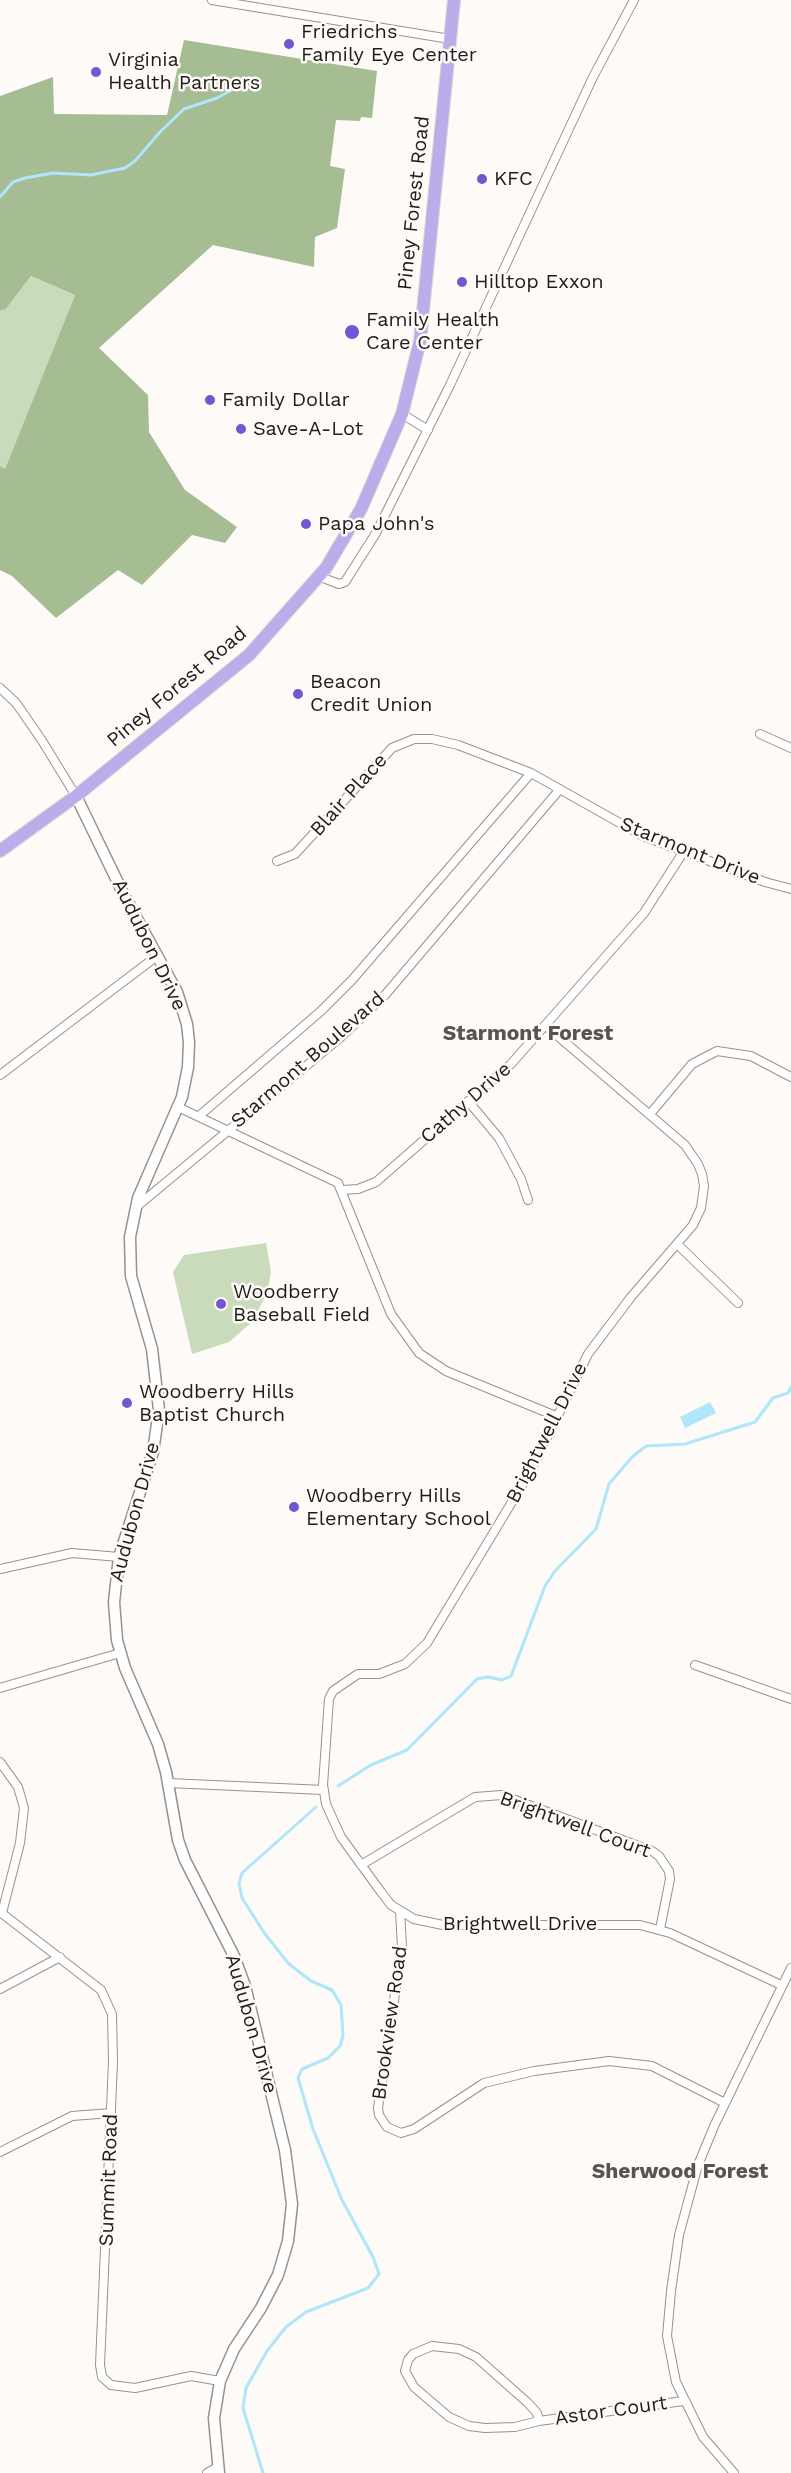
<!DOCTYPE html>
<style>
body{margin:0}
canvas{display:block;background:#fefaf8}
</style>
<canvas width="791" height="2473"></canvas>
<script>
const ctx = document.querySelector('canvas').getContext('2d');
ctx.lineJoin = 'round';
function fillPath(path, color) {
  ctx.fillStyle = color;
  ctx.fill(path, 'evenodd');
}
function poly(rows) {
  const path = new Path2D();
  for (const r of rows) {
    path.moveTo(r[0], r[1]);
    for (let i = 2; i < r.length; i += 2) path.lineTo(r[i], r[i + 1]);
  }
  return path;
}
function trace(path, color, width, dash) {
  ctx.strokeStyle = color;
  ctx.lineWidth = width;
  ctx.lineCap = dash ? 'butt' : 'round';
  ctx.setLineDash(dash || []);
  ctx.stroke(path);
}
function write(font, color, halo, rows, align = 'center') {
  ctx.font = font + ' "Work Sans",sans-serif';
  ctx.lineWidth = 5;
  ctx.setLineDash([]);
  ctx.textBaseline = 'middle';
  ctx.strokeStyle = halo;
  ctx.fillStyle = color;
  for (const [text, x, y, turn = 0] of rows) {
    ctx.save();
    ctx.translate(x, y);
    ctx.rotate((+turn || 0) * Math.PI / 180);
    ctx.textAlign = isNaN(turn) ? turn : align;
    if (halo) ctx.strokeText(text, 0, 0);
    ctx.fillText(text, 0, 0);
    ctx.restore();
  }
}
fillPath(poly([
 [31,276,75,295,5,469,0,466,0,311,6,309],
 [266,1243,271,1272,267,1293,253,1321,229,1342,192,1354,173,1272,184,1255]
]), '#c9dbba');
fillPath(poly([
 [184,40,377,71,372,118,361,117,360,121,336,120,330,166,345,169,337,228,315,237,314,267,213,245,99,348,148,395,149,432,185,490,237,527,225,543,192,535,142,585,118,570,56,618,12,576,0,570,0,466,5,469,75,295,31,276,6,309,0,311,0,96,53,77,54,114,167,115]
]), '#a6bd94');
fillPath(poly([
 [710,1402,716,1413,685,1428,680,1417]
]), '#afe6f9');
trace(poly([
 [0,197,13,182,25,178,53,173,91,175,125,168,135,161,160,132,184,109,217,98,248,81],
 [338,1786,371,1765,407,1750,477,1679,488,1677,502,1680,511,1676,545,1586,555,1571,596,1529,609,1484,632,1457,646,1446,685,1444,755,1422,773,1398,788,1393,791,1387],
 [263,2473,243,2408,246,2388,267,2351,286,2327,306,2312,368,2288,379,2274,373,2257,342,2200,313,2129,298,2078,302,2069,328,2058,340,2046,343,2036,341,2005,332,1990,311,1981,289,1964,265,1934,242,1898,239,1883,242,1873,316,1807]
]), '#afe6f9', 3);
const street = poly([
 [212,0,450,39],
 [402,414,428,430],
 [318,576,339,584,345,582,376,533,450,385,593,77,634,0],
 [0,688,16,703,41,739,76,796],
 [760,734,791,748],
 [277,861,295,854,392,748,414,739,432,739,458,745,531,773,643,836,765,882,791,889],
 [546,1026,685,1145,698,1164,702,1174,704,1186,701,1208,693,1225,631,1297,588,1354,530,1472,427,1643,405,1664,379,1674,358,1674,333,1691,329,1699,323,1785,326,1804,341,1837,381,1892,391,1905,414,1919,443,1925,640,1925,670,1933,781,1985],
 [0,1075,157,956],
 [468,1101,499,1138,521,1179,528,1200],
 [178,1107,338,1183,391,1314,419,1353,446,1371,558,1417],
 [650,1114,692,1064,717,1051,751,1056,791,1077],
 [199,1116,321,1011,352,980,531,773],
 [343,1190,358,1189,376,1182,511,1064,644,913,684,851],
 [135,1208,341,1037,385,995,560,789],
 [677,1244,738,1303],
 [0,1569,72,1553,119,1557],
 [695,1665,791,1699],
 [0,1688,120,1653],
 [0,1762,18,1787,24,1808,20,1843,2,1913],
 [168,1783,324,1790],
 [361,1865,475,1797,502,1795,652,1851,659,1856,669,1871,670,1879,660,1929],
 [400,1911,402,1947,378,2108,379,2115,387,2127,401,2133,414,2129,484,2083,534,2071,609,2061,652,2066,725,2103],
 [0,1912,101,1990,112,2014,113,2062,100,2365,102,2377,111,2385,135,2388,191,2376,220,2381],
 [0,1989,60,1957],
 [0,2152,72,2116,111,2113],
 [432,2346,459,2349,476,2357,528,2403,537,2413,539,2421,515,2427,485,2428,469,2426,449,2417,414,2387,405,2371,408,2360,413,2354,432,2346],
 [539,2421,683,2401],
 [207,2473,218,2467],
 [734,2473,703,2437,676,2382,667,2336,671,2291,679,2235,698,2165,715,2124,791,1968]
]);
const secondary = poly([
 [76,796,124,895,177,992,187,1024,189,1042,188,1067,182,1097,138,1198,130,1237,131,1276,152,1349,159,1410,153,1452,119,1557,114,1602,117,1640,125,1668,158,1744,166,1772,178,1840,185,1860,234,1956,245,1986,285,2150,292,2204,288,2241,278,2275,261,2308,234,2349,220,2381,214,2418,219,2473]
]);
const primary = poly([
 [0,851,76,796,249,655,326,568,361,509,402,414,420,341,454,0]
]);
trace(street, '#99918b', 10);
trace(secondary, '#99918b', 13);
trace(primary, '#d7d6d6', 14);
trace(street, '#fff', 8);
trace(secondary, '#fff', 10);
trace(primary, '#bbadea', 12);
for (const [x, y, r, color] of [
 [289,44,6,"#7356d0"],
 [96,72,6,"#7356d0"],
 [482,179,6,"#7356d0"],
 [462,282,6,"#7356d0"],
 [352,332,8,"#7356d0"],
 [210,400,6,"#7356d0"],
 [241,429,6,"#7356d0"],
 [306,524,6,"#7356d0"],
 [298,694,6,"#7356d0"],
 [221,1304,6,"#7356d0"],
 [127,1403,6,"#7356d0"],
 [294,1507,6,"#7356d0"]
]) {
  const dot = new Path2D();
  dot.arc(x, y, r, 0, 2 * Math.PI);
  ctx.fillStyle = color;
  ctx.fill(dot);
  trace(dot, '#fefaf8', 2);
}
write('20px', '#1f1c1a', '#fefaf8', [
 ["Friedrichs",301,32],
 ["Family Eye Center",301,55],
 ["Virginia",108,60],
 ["Health Partners",108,83],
 ["KFC",494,179],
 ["Hilltop Exxon",474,282],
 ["Family Health",366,320],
 ["Care Center",366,343],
 ["Family Dollar",222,400],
 ["Save-A-Lot",253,429],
 ["Papa John's",318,524],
 ["Beacon",310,682],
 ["Credit Union",310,705],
 ["Woodberry",233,1292],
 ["Baseball Field",233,1315],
 ["Woodberry Hills",139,1392],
 ["Baptist Church",139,1415],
 ["Woodberry Hills",306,1496],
 ["Elementary School",306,1519]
], 'left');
write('20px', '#1f1c1a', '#fefaf8', [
 ["Piney Forest Road",414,203,-84],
 ["Piney Forest Road",177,687,-40],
 ["Blair Place",349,795,-48],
 ["Starmont Drive",690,851,22],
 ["Audubon Drive",149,945,64],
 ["Starmont Boulevard",308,1060,-41],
 ["Cathy Drive",466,1103,-41],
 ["Brightwell Drive",547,1433,-63],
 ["Audubon Drive",135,1512,-75],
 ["Brightwell Court",575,1825,20],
 ["Brightwell Drive",520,1924],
 ["Brookview Road",390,2023,-82],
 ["Audubon Drive",251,2024,74],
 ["Summit Road",109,2180,-88],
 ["Astor Court",611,2411,-8]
]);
write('bold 21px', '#5a534e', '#fefaf8', [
 ["Starmont Forest",528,1034],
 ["Sherwood Forest",680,2172]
]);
</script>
